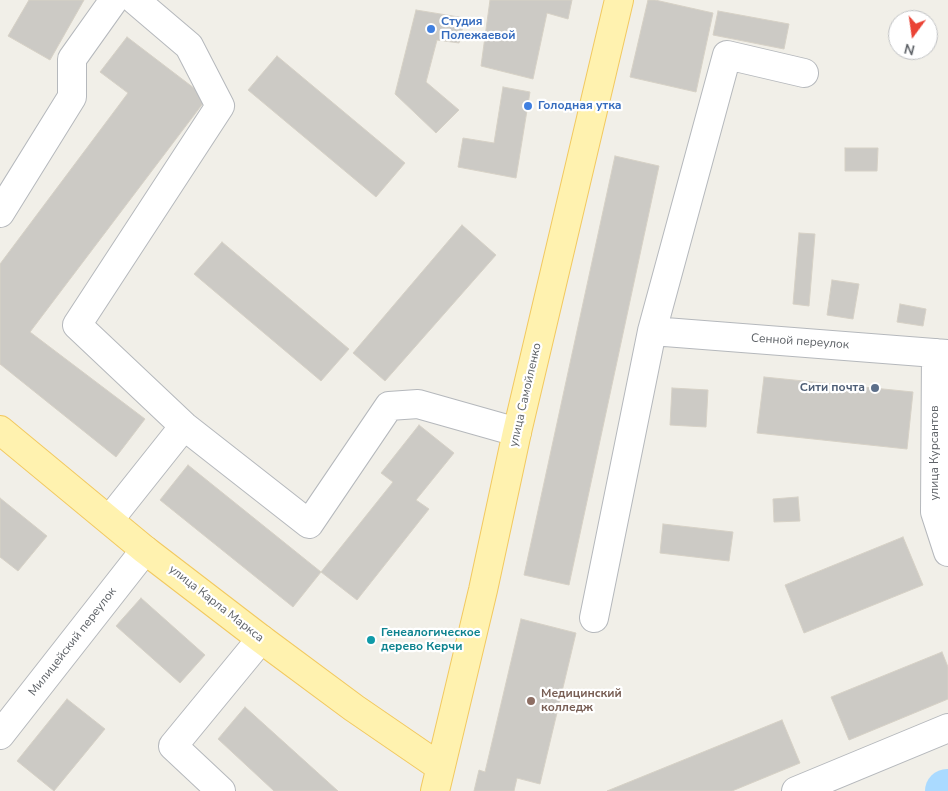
<!DOCTYPE html>
<meta charset="utf-8">
<style>
body{margin:0}
#map{position:relative;width:948px;height:791px;overflow:hidden;background:#f1efe8;font-family:"Nunito Sans",sans-serif}
canvas{display:block}
.north{position:absolute;left:888px;top:10px;width:50px;height:50px;box-sizing:border-box;background:#fff;border:1px solid #bfc1c3;border-radius:50%;rotate:194deg;font-size:14px;font-weight:700;line-height:20px;text-align:center;color:#5f6368}
.north::after{content:'';display:block;margin:auto;width:18px;height:22px;background:#ea4335;clip-path:polygon(50% 0,100% 100%,50% 72%,0 100%)}
</style>
<div id="map">
<canvas width="948" height="791"></canvas>
<div class="north">N</div>
</div>
<script>
const ctx = document.querySelector('canvas').getContext('2d');
ctx.lineJoin = 'round';
function poly(rows) {
  const path = new Path2D();
  for (const r of rows) {
    path.moveTo(r[0], r[1]);
    for (let i = 2; i < r.length; i += 2) path.lineTo(r[i], r[i + 1]);
  }
  return path;
}
function trace(path, color, width, dash) {
  ctx.strokeStyle = color;
  ctx.lineWidth = width;
  ctx.lineCap = dash ? 'butt' : 'round';
  ctx.setLineDash(dash || []);
  ctx.stroke(path);
}
function fillPath(path, color) {
  ctx.fillStyle = color;
  ctx.fill(path, 'evenodd');
}
function write(font, color, halo, rows, align = 'center') {
  ctx.font = font + ' "Nunito Sans",sans-serif';
  ctx.lineWidth = 4.5;
  ctx.setLineDash([]);
  ctx.textBaseline = 'middle';
  ctx.strokeStyle = halo;
  ctx.fillStyle = color;
  for (const [text, x, y, turn = 0] of rows) {
    ctx.save();
    ctx.translate(x, y);
    ctx.rotate((+turn || 0) * Math.PI / 180);
    ctx.textAlign = isNaN(turn) ? turn : align;
    if (halo) ctx.strokeText(text, 0, 0);
    ctx.fillText(text, 0, 0);
    ctx.restore();
  }
}
trace(poly([
 [947,791,948,791]
]), '#aadaff', 44);
const building = poly([
 [29,0,84,0,50,60,8,36,29,0],
 [490,0,572,0,568,19,547,13,533,79,481,66,490,0],
 [648,0,655,0,713,13,696,92,630,77,648,0],
 [416,10,465,18,459,43,437,40,426,82,459,110,436,133,395,94,416,10],
 [718,11,789,24,784,49,713,35,718,11],
 [127,37,207,98,30,332,145,419,116,457,0,364,0,264,128,93,100,72,127,37],
 [277,56,405,163,376,197,248,90,277,56],
 [503,87,530,92,516,178,458,167,463,138,494,143,503,87],
 [845,148,878,148,877,171,845,171,845,148],
 [615,156,659,166,569,585,524,575,615,156],
 [462,225,496,255,385,381,353,353,462,225],
 [799,233,815,234,809,306,793,304,799,233],
 [222,242,349,349,321,381,194,274,222,242],
 [832,280,859,284,853,319,827,315,832,280],
 [900,304,926,309,923,326,897,322,900,304],
 [764,377,913,392,907,449,757,433,764,377],
 [672,388,708,390,706,427,670,425,672,388],
 [419,425,454,453,416,500,429,509,357,600,321,572,393,482,381,473,419,425],
 [188,465,321,572,293,607,160,500,188,465],
 [798,497,800,521,774,522,773,499,798,497],
 [0,498,47,536,18,571,0,557,0,498],
 [663,524,733,532,729,561,660,553,663,524],
 [903,537,923,585,804,633,785,585,903,537],
 [141,598,205,655,180,683,116,626,141,598],
 [521,619,576,633,540,784,517,778,514,791,474,791,479,770,485,772,521,619],
 [942,652,948,667,948,699,849,740,831,697,942,652],
 [67,699,105,729,54,791,17,761,67,699],
 [245,707,338,791,274,791,218,739,245,707],
 [782,720,800,763,732,791,607,791,782,720]
]);
fillPath(building, '#cccac5');
trace(building, '#d6d1c6', 1);
const minor = poly([
 [135,0,189,46,220,106,77,325,184,426,309,524,389,406,418,404,517,432],
 [0,213,72,97,72,59,114,0],
 [652,331,948,354],
 [936,353,935,512,948,552],
 [110,519,184,426],
 [594,618,652,331,727,55,804,73],
 [0,735,145,550],
 [221,791,173,746,261,639],
 [796,791,948,728]
]);
const major = poly([
 [0,430,145,550,261,639,354,708,440,767],
 [435,791,483,590,517,432,619,0]
]);
trace(minor, '#b5b8bc', 30);
trace(major, '#f2c960', 30);
trace(minor, '#fff', 28);
trace(major, '#fff2af', 28);
for (const [x, y, r, color] of [
 [431,29,5,"#3f7fe0"],
 [528,106,5,"#3f7fe0"],
 [875,388,5,"#5c6f8a"],
 [371,640,5,"#0f9aa8"],
 [531,701,5,"#8d6e63"]
]) {
  const dot = new Path2D();
  dot.arc(x, y, r, 0, 2 * Math.PI);
  ctx.fillStyle = color;
  ctx.fill(dot);
  trace(dot, '#fff', 2);
}
write('bold 12px', '#366cbe', '#fff', [
 ["Студия",441,22],
 ["Полежаевой",441,36],
 ["Голодная утка",538,106]
], 'left');
write('12px', '#5f6368', '#fff', [
 ["Сенной переулок",800,342,4],
 ["улица Самойленко",526,395,-77],
 ["улица Курсантов",935,453,-90],
 ["улица Карла Маркса",216,604,38],
 ["Милицейский переулок",73,642,-52]
]);
write('bold 12px', '#4e5e75', '#fff', [
 ["Сити почта",865,388]
], 'right');
write('bold 12px', '#0d838f', '#fff', [
 ["Генеалогическое",381,633],
 ["дерево Керчи",381,647]
], 'left');
write('bold 12px', '#785e54', '#fff', [
 ["Медицинский",541,694],
 ["колледж",541,708]
], 'left');
</script>
